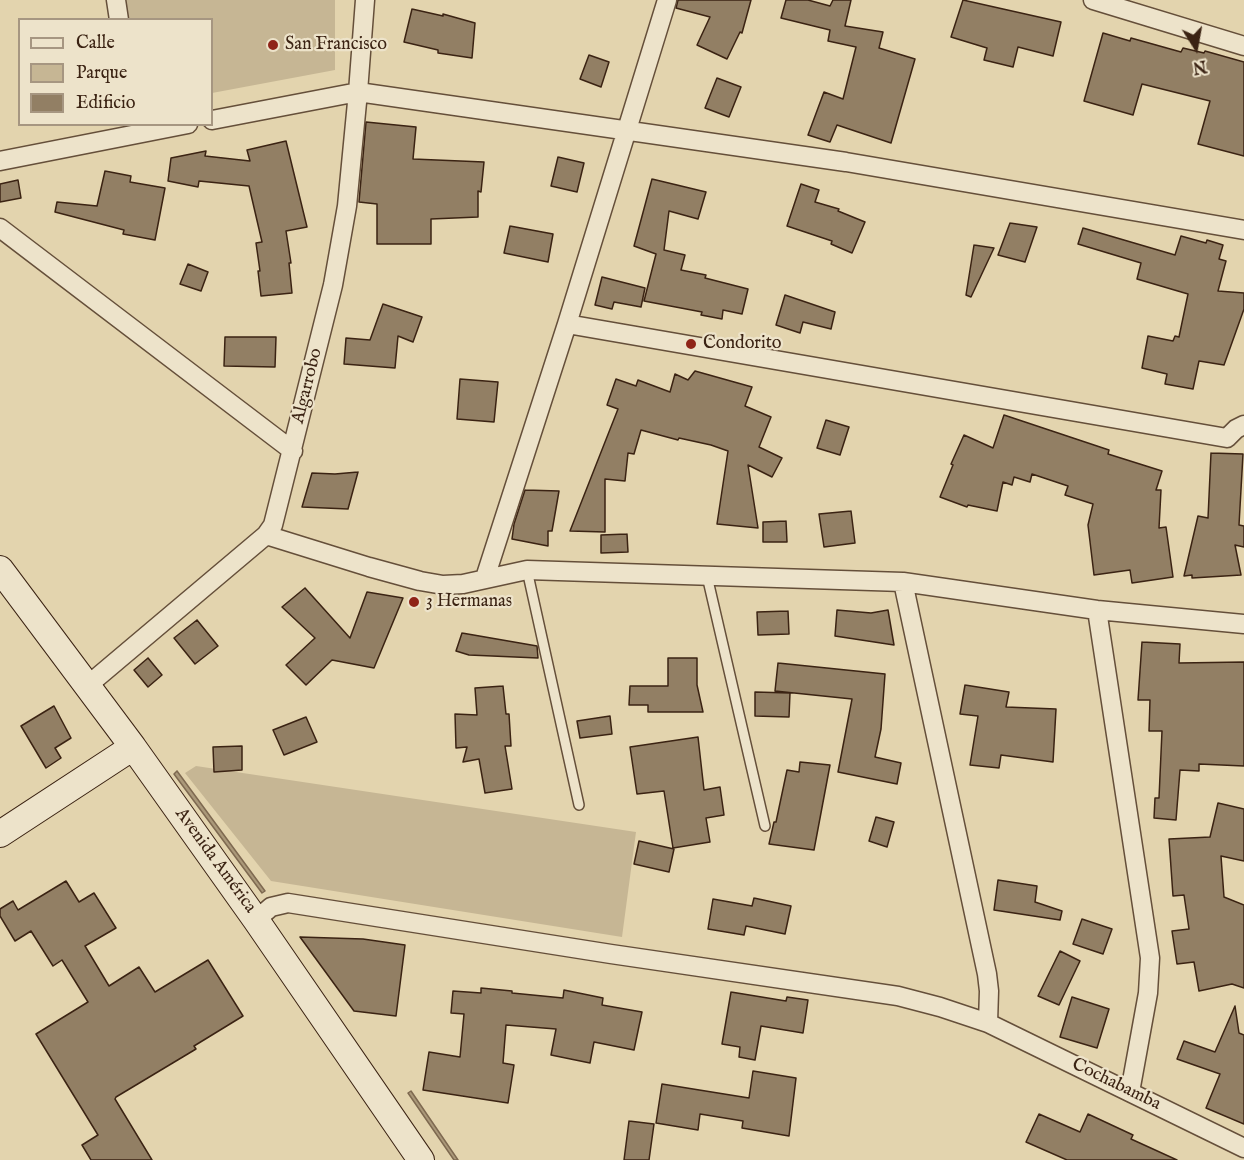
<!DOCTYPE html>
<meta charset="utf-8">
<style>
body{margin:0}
#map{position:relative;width:1244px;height:1160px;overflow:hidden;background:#e3d4ae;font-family:"IM FELL English",serif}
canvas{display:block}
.legend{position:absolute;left:18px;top:18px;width:195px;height:108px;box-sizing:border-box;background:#ede3ca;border:2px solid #a69681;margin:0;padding:8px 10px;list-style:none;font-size:18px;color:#3b2313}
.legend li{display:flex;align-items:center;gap:12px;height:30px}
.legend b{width:30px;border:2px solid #a69681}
.north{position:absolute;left:1166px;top:18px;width:60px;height:60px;-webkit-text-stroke:4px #ede3ca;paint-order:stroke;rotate:169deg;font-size:16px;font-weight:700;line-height:24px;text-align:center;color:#3b2313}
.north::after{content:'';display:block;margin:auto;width:21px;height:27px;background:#3b2313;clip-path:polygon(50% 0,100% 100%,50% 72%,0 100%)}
</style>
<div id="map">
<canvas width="1244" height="1160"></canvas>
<ul class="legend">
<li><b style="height:8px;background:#ede3ca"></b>Calle</li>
<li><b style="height:16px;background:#c6b694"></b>Parque</li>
<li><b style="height:16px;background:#927f64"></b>Edificio</li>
</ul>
<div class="north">N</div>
</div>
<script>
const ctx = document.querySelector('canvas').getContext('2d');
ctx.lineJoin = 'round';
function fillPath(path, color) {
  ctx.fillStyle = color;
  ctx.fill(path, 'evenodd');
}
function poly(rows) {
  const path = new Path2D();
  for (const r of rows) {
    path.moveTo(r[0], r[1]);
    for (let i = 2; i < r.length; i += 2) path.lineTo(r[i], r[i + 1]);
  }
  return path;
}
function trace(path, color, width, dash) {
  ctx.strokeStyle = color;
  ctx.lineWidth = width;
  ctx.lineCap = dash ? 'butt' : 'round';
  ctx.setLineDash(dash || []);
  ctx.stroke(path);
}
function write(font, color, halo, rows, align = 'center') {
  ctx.font = font + ' "IM FELL English",serif';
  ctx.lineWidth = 4.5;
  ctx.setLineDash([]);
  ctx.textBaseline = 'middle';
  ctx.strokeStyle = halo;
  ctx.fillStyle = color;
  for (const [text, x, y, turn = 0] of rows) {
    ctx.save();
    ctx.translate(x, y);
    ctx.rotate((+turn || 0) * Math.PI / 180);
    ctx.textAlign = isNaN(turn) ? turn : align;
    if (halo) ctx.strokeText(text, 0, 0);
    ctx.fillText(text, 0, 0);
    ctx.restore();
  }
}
fillPath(poly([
 [124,0,335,0,335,70,212,93,212,20,127,19],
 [196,766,636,832,622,937,271,881,185,773]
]), '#c6b694');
const water = poly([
 [177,771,265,891,262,893,174,774,177,771],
 [411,1091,458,1160,454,1160,408,1093,411,1091]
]);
fillPath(water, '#aa9879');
trace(water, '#7e6950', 1.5);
const building = poly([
 [678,0,751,0,742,33,740,32,727,59,697,45,710,17,676,8,678,0],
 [786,0,808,0,830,6,833,0,851,0,845,26,883,32,879,48,915,59,891,143,837,125,830,142,808,135,824,92,843,99,856,47,828,41,830,30,781,18,786,0],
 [963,0,1061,22,1053,56,1018,47,1013,67,984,60,987,48,951,37,963,0],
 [412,9,443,16,443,14,475,23,472,58,438,53,438,50,404,42,412,9],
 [1103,33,1130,41,1131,38,1181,52,1183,48,1204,53,1205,51,1244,62,1244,156,1198,144,1210,101,1142,84,1133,115,1084,101,1103,33],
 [589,55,609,62,601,87,580,79,589,55],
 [717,78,741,87,729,117,705,108,717,78],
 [366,122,416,127,413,159,484,162,481,192,478,191,478,217,431,219,431,244,377,244,377,204,359,202,366,122],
 [286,141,307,227,286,231,291,263,289,263,292,293,261,296,258,271,260,271,256,243,262,242,249,186,199,181,198,187,168,181,171,158,206,151,205,156,250,161,247,150,286,141],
 [558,157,584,163,577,192,551,186,558,157],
 [105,171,131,176,130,182,165,188,155,240,123,234,124,230,55,212,57,202,97,206,105,171],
 [652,179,706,192,698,219,669,211,664,250,685,255,681,270,706,275,705,278,748,289,742,314,723,310,722,319,701,315,702,312,644,301,656,254,634,246,652,179],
 [18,180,21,198,0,202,0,184,18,180],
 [801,184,819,190,815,202,839,209,838,211,865,222,852,253,831,244,832,241,787,226,801,184],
 [1010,223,1037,227,1025,262,998,255,1010,223],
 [510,226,553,234,548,262,504,253,510,226],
 [1083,228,1175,255,1181,236,1206,243,1207,240,1223,245,1219,259,1226,261,1218,291,1244,293,1244,309,1224,365,1199,361,1193,389,1165,384,1167,374,1142,368,1148,336,1173,341,1175,336,1179,337,1188,294,1137,279,1141,263,1078,244,1083,228],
 [974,245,994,248,971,297,966,295,974,245],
 [188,264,208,272,201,291,180,284,188,264],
 [602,277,645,288,641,307,614,302,612,309,595,305,602,277],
 [785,295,835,312,831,329,803,322,800,333,776,325,785,295],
 [383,304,422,317,413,342,398,336,395,368,344,364,346,338,370,340,383,304],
 [225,337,276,337,275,367,224,366,225,337],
 [695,371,752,387,745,406,771,417,759,447,782,458,772,477,748,465,758,528,717,524,728,451,711,445,679,438,678,440,641,430,634,454,628,453,625,481,605,479,605,532,570,531,618,409,607,405,616,379,636,386,638,380,670,392,675,374,688,380,695,371],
 [460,379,498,382,494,422,457,419,460,379],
 [1004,415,1109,450,1108,454,1162,471,1156,490,1161,490,1159,528,1166,527,1173,577,1132,583,1130,570,1094,575,1088,525,1093,504,1065,495,1068,486,1032,474,1030,482,1014,477,1012,485,1003,482,997,511,968,505,967,507,940,497,953,465,951,464,964,435,993,448,1004,415],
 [826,420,849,427,840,455,817,448,826,420],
 [1211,453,1243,454,1239,525,1244,526,1244,547,1235,545,1241,575,1192,578,1192,575,1184,576,1198,516,1208,518,1211,453],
 [358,472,348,509,302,507,312,473,335,474,358,472],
 [525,490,559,491,552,531,548,531,548,546,512,539,514,524,525,490],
 [851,511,855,543,824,547,819,514,851,511],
 [786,521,787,542,763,542,763,522,786,521],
 [627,534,628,552,601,553,601,535,627,534],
 [305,588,350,638,367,592,403,598,374,668,332,660,306,685,286,665,315,638,282,607,305,588],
 [837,610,871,613,888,610,894,645,835,636,837,610],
 [788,611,789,634,758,635,757,612,788,611],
 [197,620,218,646,195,664,174,638,197,620],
 [462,633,537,646,538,658,469,655,456,651,462,633],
 [1142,642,1180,644,1179,663,1244,662,1244,766,1199,764,1199,771,1180,770,1176,820,1154,818,1155,798,1159,798,1162,731,1149,731,1150,700,1138,700,1142,642],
 [148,658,162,675,148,687,134,670,148,658],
 [668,658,697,658,697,685,703,712,648,712,648,705,629,705,630,686,668,686,668,658],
 [778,663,885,674,881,729,875,757,901,763,897,784,838,772,852,699,775,691,778,663],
 [965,685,1009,692,1006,707,1056,709,1053,762,1001,755,999,768,970,765,978,716,960,714,965,685],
 [503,686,506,714,509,714,511,746,505,746,512,789,485,793,479,759,463,762,467,747,456,748,455,714,477,715,475,688,503,686],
 [755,692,790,693,789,717,755,716,755,692],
 [54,706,71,738,55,748,61,758,46,768,21,726,54,706],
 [610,716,612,734,580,738,577,721,610,716],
 [306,717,317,742,284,755,273,730,306,717],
 [698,737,704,790,720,787,724,815,706,818,710,842,673,848,664,791,637,794,630,747,698,737],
 [242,746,242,770,214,772,213,747,242,746],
 [800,762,830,765,814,850,769,844,774,822,776,822,787,770,799,772,800,762],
 [1218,803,1244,809,1244,861,1221,856,1224,897,1244,905,1244,988,1232,984,1199,991,1194,962,1177,964,1172,931,1189,929,1184,895,1173,896,1169,839,1210,837,1218,803],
 [876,817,894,822,887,847,869,841,876,817],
 [639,841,674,849,669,872,634,864,639,841],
 [998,880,1037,886,1035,902,1062,911,1060,920,994,910,998,880],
 [66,881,79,902,94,893,116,928,85,946,109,986,139,967,155,992,208,960,243,1016,194,1046,196,1049,116,1097,115,1099,152,1160,91,1160,82,1145,98,1135,36,1034,88,1002,62,960,53,966,31,931,15,941,0,916,0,909,13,901,18,910,66,881],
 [754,898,791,906,785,934,746,926,744,935,708,929,713,899,752,906,754,898],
 [1082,919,1112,929,1103,954,1073,944,1082,919],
 [300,937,363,939,405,945,396,1016,354,1011,300,937],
 [1060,951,1080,961,1059,1005,1038,996,1060,951],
 [481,988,512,991,512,993,563,998,564,990,603,998,602,1005,642,1012,634,1050,594,1042,590,1063,551,1055,556,1029,506,1025,503,1063,514,1065,508,1103,423,1090,429,1052,460,1057,464,1014,451,1013,453,991,481,993,481,988],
 [731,992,786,1001,787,997,808,1000,803,1033,761,1026,755,1060,739,1057,740,1047,722,1044,731,992],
 [1072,997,1109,1009,1097,1048,1060,1037,1072,997],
 [1235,1006,1239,1033,1244,1035,1244,1124,1206,1108,1220,1074,1177,1059,1184,1041,1215,1052,1235,1006],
 [753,1071,796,1078,789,1136,742,1128,743,1121,700,1114,698,1130,656,1123,662,1084,749,1098,753,1071],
 [1039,1114,1080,1132,1088,1114,1133,1135,1131,1139,1177,1160,1067,1160,1026,1142,1039,1114],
 [629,1121,654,1124,649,1160,624,1160,629,1121]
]);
fillPath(building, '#927f64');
trace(building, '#3b2313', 1.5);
const lane = poly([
 [527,570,579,805],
 [707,576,765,826]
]);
const street = poly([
 [116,0,119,20],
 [1093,0,1244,46],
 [212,120,358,92,846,162,1244,230],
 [0,161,188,124],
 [0,228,293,451],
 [567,324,1227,438,1236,429,1244,425],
 [266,535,369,567,420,581,443,585,463,584,527,570,903,582,1097,610,1244,624],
 [485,578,567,324,667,0],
 [903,582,987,974,989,991,988,1023],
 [1097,610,1150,958,1148,993,1130,1092],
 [87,686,266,535,273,525,333,285,347,206,358,92,365,0],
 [256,920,271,907,288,903,611,954,898,996,940,1007,988,1023,1244,1148]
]);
const secondary = poly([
 [0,569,133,747,256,920,421,1160],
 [0,834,133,747]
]);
trace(lane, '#654f3a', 12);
trace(street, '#654f3a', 21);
trace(secondary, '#3b2313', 28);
trace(lane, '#ede3ca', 9);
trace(street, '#ede3ca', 18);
trace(secondary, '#ede3ca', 26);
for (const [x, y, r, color] of [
 [273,45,6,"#8f2418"],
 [691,344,6,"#8f2418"],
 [414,602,6,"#8f2418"]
]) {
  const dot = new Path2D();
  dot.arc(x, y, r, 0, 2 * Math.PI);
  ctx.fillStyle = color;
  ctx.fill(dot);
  trace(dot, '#ede3ca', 2);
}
write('18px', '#3b2313', '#ede3ca', [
 ["San Francisco",285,45],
 ["Condorito",703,344],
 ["3 Hermanas",426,602]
], 'left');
write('18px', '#3b2313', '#ede3ca', [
 ["Algarrobo",308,386,-76],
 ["Avenida América",215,861,54],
 ["Cochabamba",1116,1085,26]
]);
</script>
